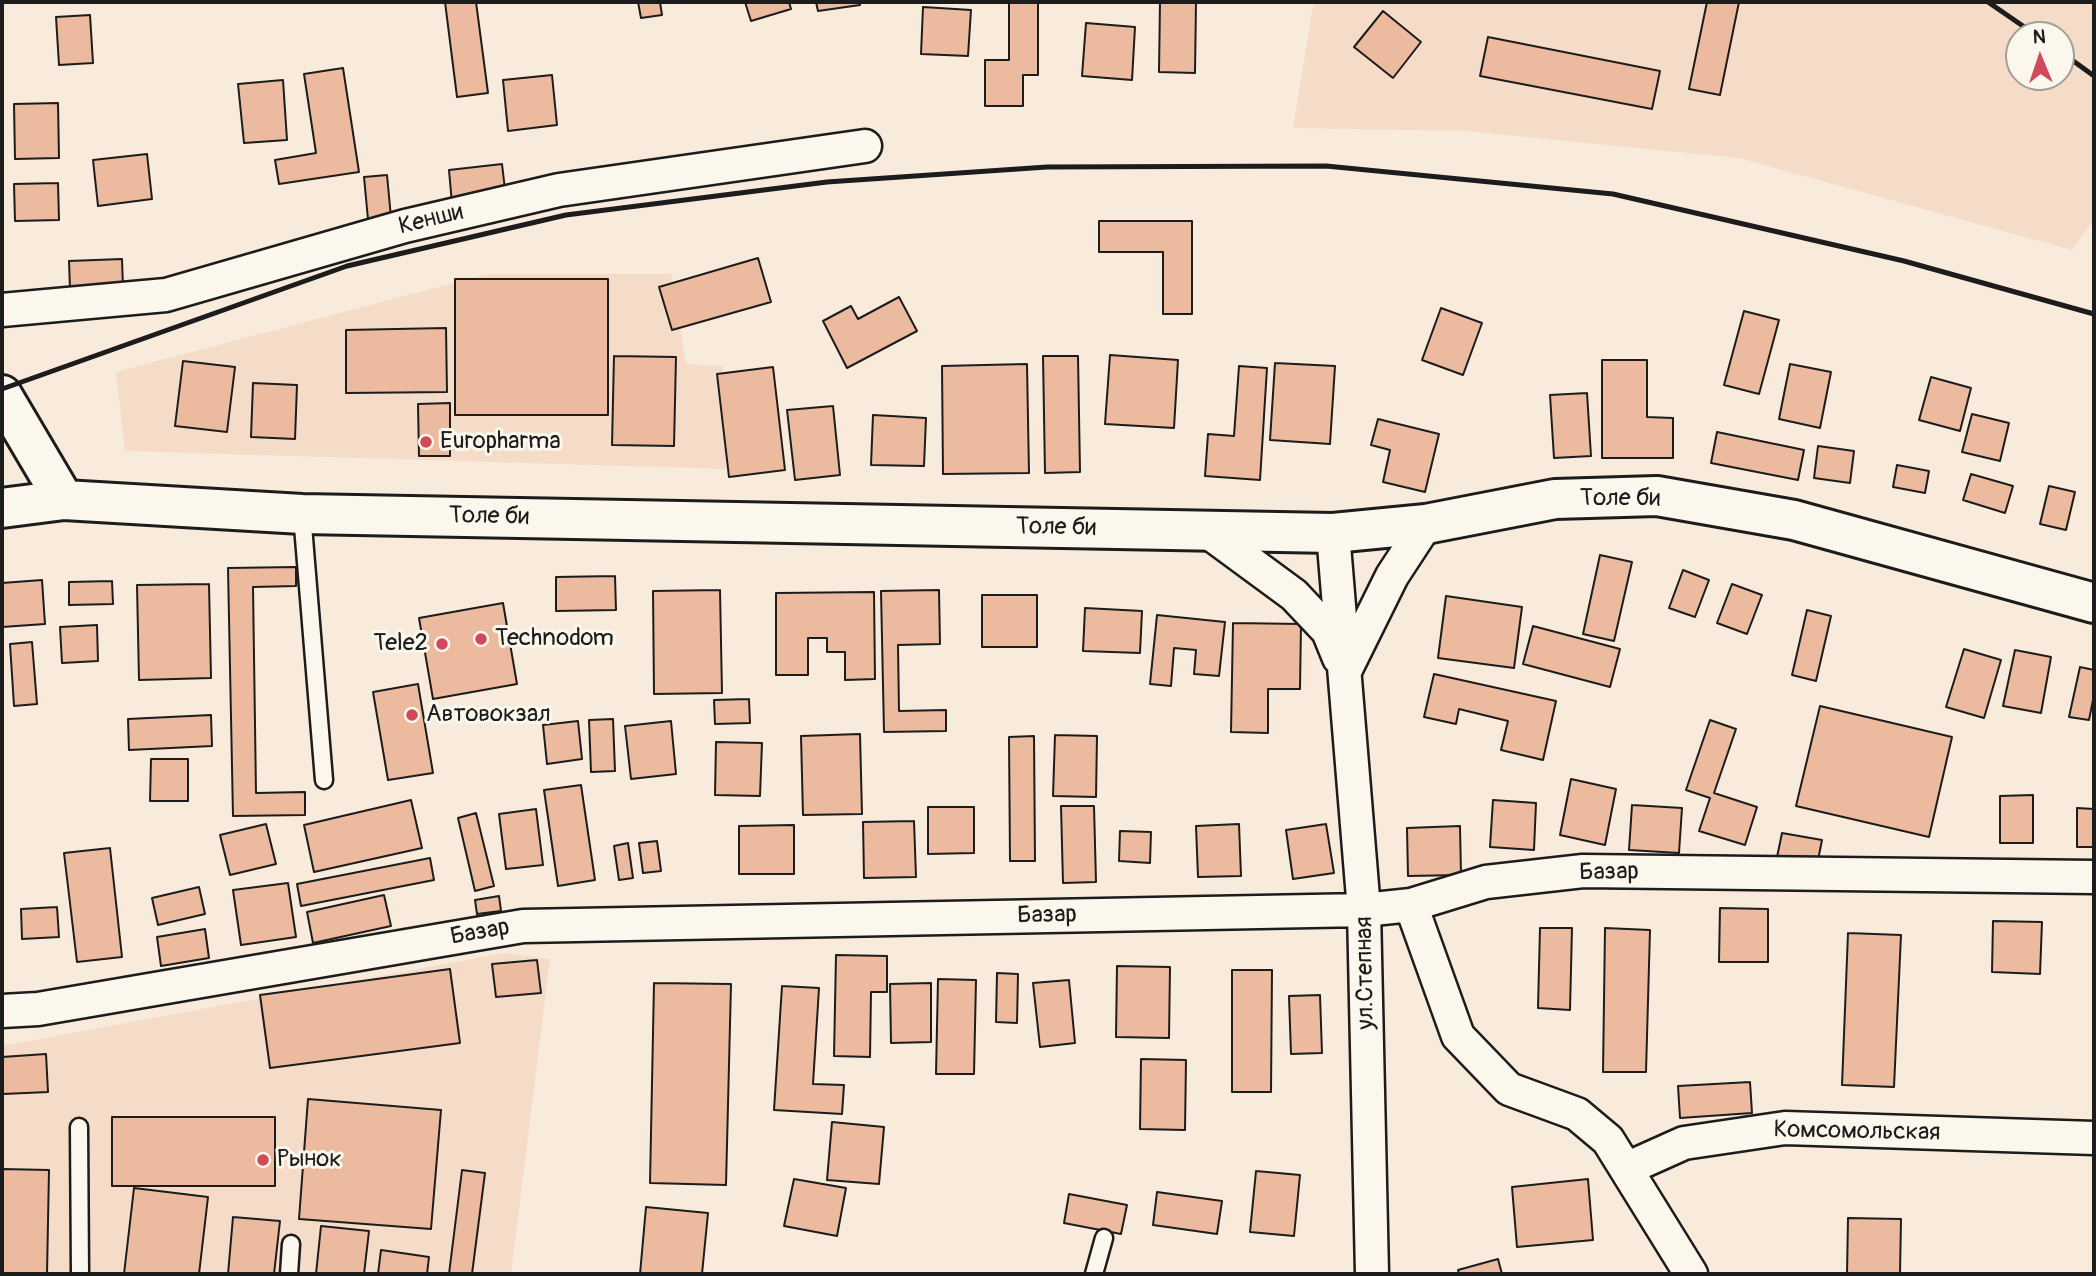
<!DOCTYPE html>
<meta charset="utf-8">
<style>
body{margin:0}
#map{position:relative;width:2096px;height:1276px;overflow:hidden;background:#f8ebdc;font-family:Pangolin,sans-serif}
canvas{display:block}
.frame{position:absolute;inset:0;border:4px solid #1c1c1c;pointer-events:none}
.north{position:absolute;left:2005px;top:21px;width:70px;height:70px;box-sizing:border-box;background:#fbf7ec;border:2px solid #a29f99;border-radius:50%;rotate:358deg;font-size:19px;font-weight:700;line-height:28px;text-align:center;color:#1c1c1c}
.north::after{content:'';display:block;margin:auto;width:24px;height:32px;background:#d1495b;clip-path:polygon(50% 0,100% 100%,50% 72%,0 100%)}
</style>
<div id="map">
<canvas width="2096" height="1276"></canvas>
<div class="frame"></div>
<div class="north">N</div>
</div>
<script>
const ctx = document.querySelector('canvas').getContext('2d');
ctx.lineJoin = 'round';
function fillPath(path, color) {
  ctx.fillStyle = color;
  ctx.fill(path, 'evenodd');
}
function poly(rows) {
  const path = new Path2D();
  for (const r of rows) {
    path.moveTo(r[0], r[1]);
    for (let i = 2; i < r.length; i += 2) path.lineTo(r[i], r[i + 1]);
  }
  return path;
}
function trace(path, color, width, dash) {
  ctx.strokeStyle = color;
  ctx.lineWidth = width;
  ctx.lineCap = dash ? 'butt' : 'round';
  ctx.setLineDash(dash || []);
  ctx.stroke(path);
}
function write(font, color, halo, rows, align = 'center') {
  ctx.font = font + ' Pangolin,sans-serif';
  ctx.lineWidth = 6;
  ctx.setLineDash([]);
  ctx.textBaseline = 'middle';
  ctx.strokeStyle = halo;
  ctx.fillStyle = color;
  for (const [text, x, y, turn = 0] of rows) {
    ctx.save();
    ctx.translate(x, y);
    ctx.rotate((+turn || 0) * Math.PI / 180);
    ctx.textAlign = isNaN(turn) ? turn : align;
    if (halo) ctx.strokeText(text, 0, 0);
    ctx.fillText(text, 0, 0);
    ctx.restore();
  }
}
fillPath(poly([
 [1316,2,2094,2,2094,220,2072,250,1739,158,1467,131,1293,128,1313,6],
 [2019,35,2061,35,2061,77,2019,77],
 [488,274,671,274,686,364,723,366,726,469,125,451,116,372],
 [504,953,550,959,511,1274,2,1274,2,1046]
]), '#f4dcc9');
const building = poly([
 [445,2,476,2,488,93,457,97,445,2],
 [638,2,660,2,662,15,641,18,638,2],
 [745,2,789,2,791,9,751,21,745,2],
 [816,2,860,2,860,5,818,11,816,2],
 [1009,2,1038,2,1038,75,1023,75,1023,106,985,106,985,60,1009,60,1009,2],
 [1160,2,1196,2,1195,73,1159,72,1160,2],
 [1707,2,1739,2,1720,95,1689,89,1707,2],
 [923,7,971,10,968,56,921,54,923,7],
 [1383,11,1421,42,1393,78,1354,47,1383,11],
 [90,15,93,63,59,65,56,17,90,15],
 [1086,23,1135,27,1132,80,1082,76,1086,23],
 [1488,37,1660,71,1652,109,1480,76,1488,37],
 [343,68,359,172,279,184,275,160,316,153,304,74,343,68],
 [552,75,557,125,508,131,503,80,552,75],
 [283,80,287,140,244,143,238,84,283,80],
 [58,103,59,158,15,159,14,104,58,103],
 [147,154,152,199,98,206,93,160,147,154],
 [502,164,506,198,452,204,449,170,502,164],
 [387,175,392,228,369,230,364,177,387,175],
 [58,183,59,220,15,221,14,184,58,183],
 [1099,221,1192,221,1192,314,1163,314,1163,252,1099,252,1099,221],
 [758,258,771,302,672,330,659,287,758,258],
 [122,259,123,288,70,289,69,261,122,259],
 [455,279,608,279,608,415,455,415,455,279],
 [899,297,917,331,847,368,823,321,851,306,858,319,899,297],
 [1441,308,1482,323,1463,375,1422,360,1441,308],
 [1744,311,1779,320,1759,394,1724,385,1744,311],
 [446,328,447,392,346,393,346,330,446,328],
 [1110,355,1178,360,1174,428,1105,424,1110,355],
 [614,356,676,357,674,446,612,445,614,356],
 [1043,356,1078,356,1080,472,1045,473,1043,356],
 [1602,360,1647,360,1647,417,1673,418,1673,458,1602,458,1602,360],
 [183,361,235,367,227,432,175,426,183,361],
 [1275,363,1335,366,1330,444,1270,440,1275,363],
 [1027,364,1029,473,943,474,942,366,1027,364],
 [1790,364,1831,372,1820,428,1779,419,1790,364],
 [1239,366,1267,368,1260,480,1205,476,1208,434,1234,436,1239,366],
 [773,367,785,470,729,477,717,374,773,367],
 [1931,377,1971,388,1960,431,1919,420,1931,377],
 [253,383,297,385,295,439,251,437,253,383],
 [1587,393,1591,456,1554,458,1550,395,1587,393],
 [450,403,450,456,419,456,418,404,450,403],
 [833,406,840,475,795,480,787,410,833,406],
 [1972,414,2009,423,2000,461,1962,452,1972,414],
 [873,415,926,418,924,466,871,465,873,415],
 [1378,419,1439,434,1425,492,1383,482,1390,450,1371,445,1378,419],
 [1717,432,1804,450,1798,480,1711,463,1717,432],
 [1818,446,1854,451,1850,483,1814,478,1818,446],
 [1897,465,1929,471,1925,493,1893,487,1897,465],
 [1971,474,2013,486,2005,513,1963,500,1971,474],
 [2049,486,2075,492,2066,530,2040,524,2049,486],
 [1600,555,1632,562,1614,641,1583,634,1600,555],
 [296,567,296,586,253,587,256,793,305,792,305,815,233,816,228,568,296,567],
 [1683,570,1709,580,1695,617,1669,608,1683,570],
 [615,576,616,610,556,611,556,577,615,576],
 [42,580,45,624,2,627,2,583,42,580],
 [112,581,113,604,69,605,69,582,112,581],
 [209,584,211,678,139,680,137,585,209,584],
 [1732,584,1762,595,1747,634,1717,623,1732,584],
 [720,590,722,693,654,694,653,591,720,590],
 [939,590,940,644,898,645,899,711,946,710,946,731,884,732,881,591,939,590],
 [874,592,875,679,845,680,845,652,827,652,827,638,808,638,808,675,776,675,776,593,874,592],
 [982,595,1037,595,1037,647,982,647,982,595],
 [1446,596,1522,607,1514,668,1438,658,1446,596],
 [503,603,517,684,433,699,419,618,503,603],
 [1085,608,1142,611,1140,653,1083,651,1085,608],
 [1807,610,1831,616,1816,681,1792,675,1807,610],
 [1157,615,1225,622,1219,676,1194,674,1196,650,1174,648,1171,686,1150,684,1157,615],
 [1233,623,1301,624,1300,689,1268,689,1268,733,1231,732,1233,623],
 [97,625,98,661,62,663,60,627,97,625],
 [1533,626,1620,649,1610,687,1523,664,1533,626],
 [32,642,37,704,14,706,10,644,32,642],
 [1964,649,2001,660,1984,718,1946,707,1964,649],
 [2015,650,2051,657,2041,713,2003,706,2015,650],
 [2080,667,2094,670,2094,695,2089,720,2069,717,2080,667],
 [1434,674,1556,701,1543,760,1501,750,1508,721,1459,709,1456,724,1424,717,1434,674],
 [418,684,433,773,388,780,373,692,418,684],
 [749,699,750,723,715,724,714,700,749,699],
 [1820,706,1952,737,1929,837,1796,806,1820,706],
 [211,715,212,746,129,750,128,719,211,715],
 [613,719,615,771,591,772,589,720,613,719],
 [1710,720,1736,729,1714,793,1757,807,1745,845,1699,831,1710,798,1686,790,1710,720],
 [578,721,582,759,547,764,543,725,578,721],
 [671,721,676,774,631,779,625,726,671,721],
 [860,734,862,814,803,815,801,736,860,734],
 [1055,735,1097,736,1096,797,1053,796,1055,735],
 [1034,736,1035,861,1010,861,1009,737,1034,736],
 [716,742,762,743,760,796,715,795,716,742],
 [151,759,188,759,188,801,150,801,151,759],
 [1571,779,1616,789,1605,845,1560,835,1571,779],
 [581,785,595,880,558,886,544,790,581,785],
 [2033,795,2033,843,2000,843,2000,796,2033,795],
 [411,800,422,848,314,872,304,825,411,800],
 [1493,800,1536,803,1534,850,1490,847,1493,800],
 [1632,805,1682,808,1679,853,1629,850,1632,805],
 [1061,806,1094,806,1096,882,1063,883,1061,806],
 [928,807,974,807,974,853,928,854,928,807],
 [2077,808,2094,809,2094,847,2077,847,2077,808],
 [536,809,543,865,506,869,499,814,536,809],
 [476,813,494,886,475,891,458,818,476,813],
 [914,821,916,877,864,878,863,822,914,821],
 [266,824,276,864,230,875,220,835,266,824],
 [1239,824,1241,876,1198,877,1196,826,1239,824],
 [1326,824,1334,873,1293,879,1286,830,1326,824],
 [794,825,794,874,739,874,739,826,794,825],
 [1460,826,1461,875,1408,876,1407,828,1460,826],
 [1120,831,1151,832,1150,863,1119,861,1120,831],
 [1782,833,1822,840,1816,870,1776,862,1782,833],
 [657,841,661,871,643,873,639,843,657,841],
 [628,843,633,878,619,880,614,846,628,843],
 [110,848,122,957,77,962,64,853,110,848],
 [430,858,434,880,301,906,297,884,430,858],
 [288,883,296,937,241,945,233,890,288,883],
 [199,887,205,914,158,925,152,898,199,887],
 [384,895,391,926,313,943,307,912,384,895],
 [499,896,501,911,477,914,475,900,499,896],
 [57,907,59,937,22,939,21,909,57,907],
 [1720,908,1768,909,1768,962,1719,962,1720,908],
 [1993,921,2042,922,2040,974,1992,972,1993,921],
 [1540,928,1572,928,1570,1010,1538,1008,1540,928],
 [1605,928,1650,930,1646,1072,1603,1072,1605,928],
 [205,929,209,958,161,966,157,937,205,929],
 [1848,933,1901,935,1894,1087,1842,1085,1848,933],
 [836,955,887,956,887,992,871,992,870,1057,834,1056,836,955],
 [537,960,541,993,496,997,492,964,537,960],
 [1117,966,1170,967,1169,1038,1116,1037,1117,966],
 [450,969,460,1043,270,1068,260,995,450,969],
 [1232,970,1272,970,1271,1092,1232,1092,1232,970],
 [997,973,1018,974,1017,1023,996,1022,997,973],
 [938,979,976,980,974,1074,936,1074,938,979],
 [1069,980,1075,1043,1040,1047,1033,983,1069,980],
 [654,983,731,984,726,1185,650,1183,654,983],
 [931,983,931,1042,891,1043,890,984,931,983],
 [782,986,819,988,813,1084,844,1085,842,1114,774,1110,782,986],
 [1320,995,1322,1053,1291,1054,1289,996,1320,995],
 [46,1054,48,1092,3,1094,2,1057,46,1054],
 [1141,1059,1186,1060,1185,1130,1140,1129,1141,1059],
 [1750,1082,1752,1113,1680,1118,1678,1086,1750,1082],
 [308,1099,441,1110,431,1229,299,1219,308,1099],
 [112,1117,275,1117,275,1186,112,1186,112,1117],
 [832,1122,884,1127,879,1184,827,1180,832,1122],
 [2,1169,49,1170,47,1274,2,1274,2,1169],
 [462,1170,485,1173,472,1274,449,1274,462,1170],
 [1256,1171,1300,1175,1294,1236,1250,1232,1256,1171],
 [794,1179,846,1188,837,1236,784,1226,794,1179],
 [1588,1179,1593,1240,1517,1247,1512,1187,1588,1179],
 [134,1188,208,1197,199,1274,124,1274,134,1188],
 [1157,1192,1222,1201,1217,1234,1153,1225,1157,1192],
 [1069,1194,1127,1205,1121,1234,1064,1223,1069,1194],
 [646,1207,708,1213,702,1274,640,1274,646,1207],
 [233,1217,280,1221,274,1274,228,1274,233,1217],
 [1848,1218,1901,1219,1900,1274,1847,1274,1848,1218],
 [321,1226,369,1231,364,1274,316,1274,321,1226],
 [381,1250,429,1257,427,1274,378,1274,381,1250],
 [1498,1259,1502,1274,1459,1274,1458,1270,1498,1259]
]);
fillPath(building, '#ecba9e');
trace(building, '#1c1c1c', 2);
const lane = poly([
 [302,514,324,780],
 [79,1127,80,1274],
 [289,1274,291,1244],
 [1094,1274,1104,1238]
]);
const street = poly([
 [2,310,166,295,405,226,559,190,865,146],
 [1207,531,1294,595,1328,631,1339,658],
 [1333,533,1364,910,1372,1274],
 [1345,671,1392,576,1426,524],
 [1411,905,1458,1036,1509,1089,1577,1114,1608,1140,1691,1274],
 [2,1011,38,1009,523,926,1364,910,1411,905,1486,882,1583,871,2094,877],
 [1626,1169,1684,1143,1785,1128,2094,1138]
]);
const secondary = poly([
 [2,395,64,500],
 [2,508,64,500,302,514,1333,533,1426,524,1555,499,1657,496,1794,520,2094,603]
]);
trace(lane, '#1c1c1c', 21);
trace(street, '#1c1c1c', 37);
trace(secondary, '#1c1c1c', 44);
trace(lane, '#fbf7ec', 16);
trace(street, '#fbf7ec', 32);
trace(secondary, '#fbf7ec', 38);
trace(poly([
 [1988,2,2036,35],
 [2061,52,2094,76],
 [2,389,347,266,566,215,827,182,1047,167,1326,166,1613,194,1904,261,2094,314]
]), '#1c1c1c', 5);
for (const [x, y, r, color] of [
 [426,442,7,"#d1495b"],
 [481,639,7,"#d1495b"],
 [442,644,7,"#d1495b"],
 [412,715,7,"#d1495b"],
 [263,1160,7,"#d1495b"]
]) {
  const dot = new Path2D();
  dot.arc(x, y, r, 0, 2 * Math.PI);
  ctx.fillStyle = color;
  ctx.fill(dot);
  trace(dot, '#fbf7ec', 2.5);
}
write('24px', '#1c1c1c', '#fbf7ec', [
 ["Кенши",431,220,-14],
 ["Толе би",1620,499],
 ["Толе би",489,517,1],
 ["Толе би",1056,528,1],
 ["Базар",1609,873,-1],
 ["Базар",1047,916,-1],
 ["Базар",480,933,-10],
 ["ул.Степная",1366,973,-91],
 ["Комсомольская",1857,1132,1]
]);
write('24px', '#1c1c1c', '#fbf7ec', [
 ["Europharma",440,442],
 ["Technodom",495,639],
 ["Tele2",428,644,"right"],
 ["Автовокзал",426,715],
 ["Рынок",277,1160]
], 'left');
</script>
